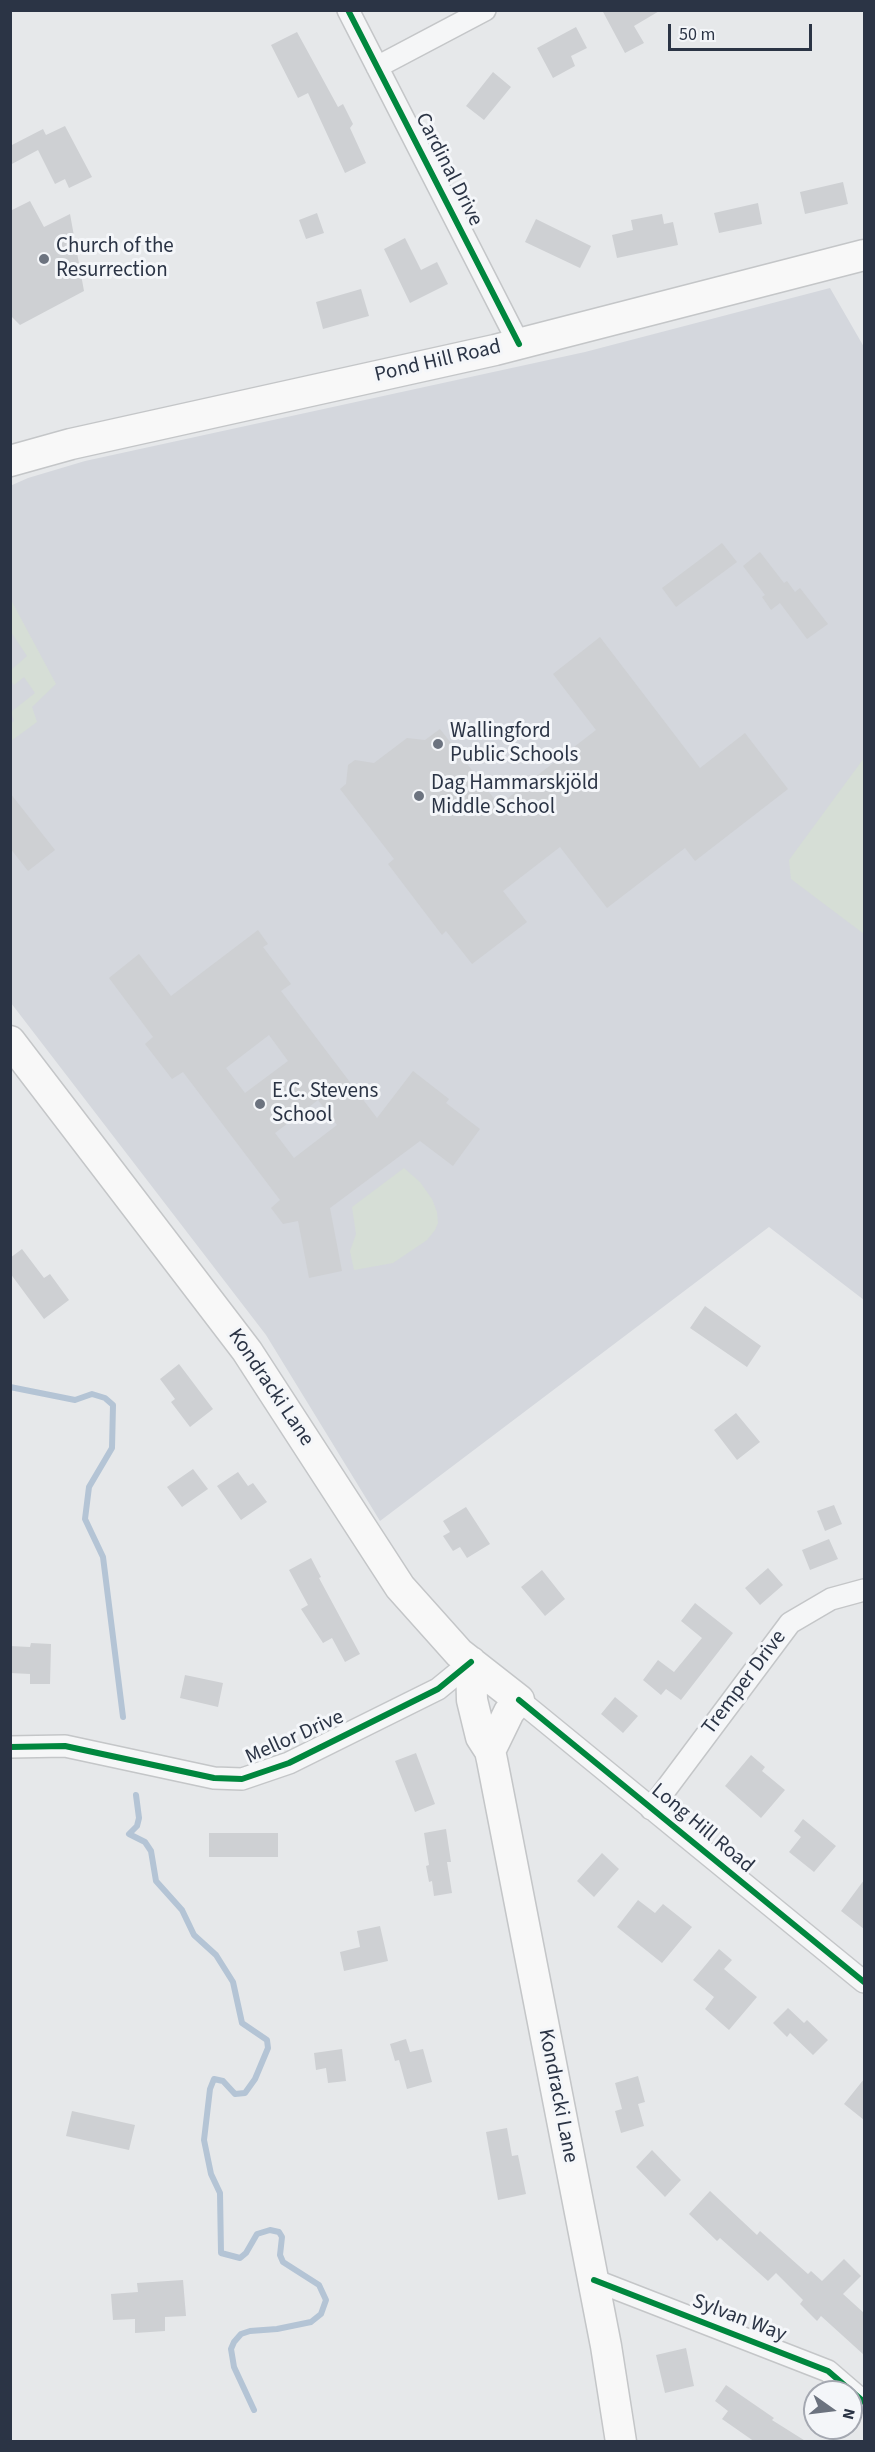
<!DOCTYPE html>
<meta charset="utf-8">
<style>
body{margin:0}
#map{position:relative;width:875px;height:2452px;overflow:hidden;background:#e6e8ea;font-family:"Source Sans 3",sans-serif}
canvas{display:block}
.frame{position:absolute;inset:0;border:12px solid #2b3445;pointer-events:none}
.north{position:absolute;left:803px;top:2380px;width:60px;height:60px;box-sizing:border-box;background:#f4f6f9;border:2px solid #a4a8b1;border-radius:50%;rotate:104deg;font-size:16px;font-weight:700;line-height:24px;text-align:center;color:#2b3445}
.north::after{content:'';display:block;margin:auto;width:21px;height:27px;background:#6c737f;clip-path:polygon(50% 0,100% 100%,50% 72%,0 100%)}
.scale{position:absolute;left:668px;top:24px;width:144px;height:27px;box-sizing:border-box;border:3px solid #2b3445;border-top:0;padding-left:8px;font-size:18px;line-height:21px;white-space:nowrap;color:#2b3445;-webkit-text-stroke:4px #f4f6f9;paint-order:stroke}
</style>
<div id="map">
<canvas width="875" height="2452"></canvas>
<div class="frame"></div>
<div class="north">N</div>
<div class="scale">50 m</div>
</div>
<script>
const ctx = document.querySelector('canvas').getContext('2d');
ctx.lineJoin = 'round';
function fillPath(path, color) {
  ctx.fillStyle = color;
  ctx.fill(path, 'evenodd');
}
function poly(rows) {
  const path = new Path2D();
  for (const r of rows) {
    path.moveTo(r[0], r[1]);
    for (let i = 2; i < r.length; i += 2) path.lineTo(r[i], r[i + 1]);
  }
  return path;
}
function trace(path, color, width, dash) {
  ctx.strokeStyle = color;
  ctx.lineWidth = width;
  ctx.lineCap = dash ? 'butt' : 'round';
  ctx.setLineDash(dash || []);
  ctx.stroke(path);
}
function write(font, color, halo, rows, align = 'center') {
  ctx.font = font + ' "Source Sans 3",sans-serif';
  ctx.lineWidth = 6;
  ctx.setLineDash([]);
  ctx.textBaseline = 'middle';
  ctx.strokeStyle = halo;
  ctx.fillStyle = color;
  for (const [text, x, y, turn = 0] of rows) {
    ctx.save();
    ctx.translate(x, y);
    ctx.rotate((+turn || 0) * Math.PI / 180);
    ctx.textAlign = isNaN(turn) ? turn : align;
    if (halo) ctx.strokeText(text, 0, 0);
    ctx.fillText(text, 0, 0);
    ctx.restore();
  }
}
fillPath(poly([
 [830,288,864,347,864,1300,769,1227,380,1521,266,1335,11,1003,10,486,28,478,85,461,585,352]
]), '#d4d7dd');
fillPath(poly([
 [10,598,56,684,32,707,37,722,11,741,11,723,14,721,11,712,35,693,24,677,14,685,11,681,11,670,27,656,11,632],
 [864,758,864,934,791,879,789,860],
 [404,1168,420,1182,432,1199,437,1212,438,1223,435,1230,427,1240,393,1263,354,1270,350,1251,356,1234,352,1207]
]), '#d6ded6');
trace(poly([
 [10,1387,75,1400,92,1394,105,1398,113,1405,112,1448,89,1487,85,1519,103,1557,123,1717],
 [136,1795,139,1818,137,1826,129,1834,145,1842,151,1851,156,1881,182,1910,194,1935,216,1955,233,1982,242,2023,267,2040,268,2048,255,2079,245,2093,235,2094,223,2081,214,2079,210,2089,204,2140,211,2174,220,2193,221,2253,240,2258,246,2253,257,2234,270,2230,279,2232,282,2237,280,2255,283,2262,319,2285,326,2300,321,2314,311,2322,277,2329,250,2331,241,2334,234,2342,231,2349,234,2367,254,2410]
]), '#b4c4d5', 6);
fillPath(poly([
 [602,10,661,10,634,26,644,43,625,53],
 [576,27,587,48,571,56,575,66,553,78,537,48],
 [297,32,338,107,343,104,353,124,350,128,366,163,345,173,308,93,298,98,271,45],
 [493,72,511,87,484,120,466,106],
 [65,126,92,177,69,188,65,179,55,184,38,150,10,165,10,146,43,129,46,135],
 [843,182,848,204,805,214,800,192],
 [30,201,44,227,70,214,84,291,20,325,10,315,10,211],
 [758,203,762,224,719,233,714,213],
 [317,213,324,233,306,239,299,220],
 [662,214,664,224,673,222,678,245,617,258,612,235,633,230,631,220],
 [536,219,591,246,580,268,525,242],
 [405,238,421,270,437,262,448,284,410,303,384,249],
 [361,289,369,316,323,329,316,302],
 [722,543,737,562,676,607,662,588],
 [760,552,784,583,787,581,795,592,800,588,828,624,807,639,780,603,771,610,762,597,765,595,743,566],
 [600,637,700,768,745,733,788,789,695,861,685,848,607,908,560,847,503,891,527,922,472,964,446,931,442,935,388,864,394,859,340,789,346,784,348,765,355,760,374,763,407,738,425,740,440,729,499,805,596,730,553,674],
 [10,793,55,850,28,871,10,848],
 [258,930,268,944,263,947,291,984,281,991,377,1118,413,1071,449,1099,446,1103,480,1129,453,1166,420,1141,330,1208,342,1271,309,1278,298,1221,283,1224,271,1208,280,1200,183,1072,172,1079,145,1044,153,1037,109,978,139,954,171,996],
 [269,1035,288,1061,245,1093,226,1068],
 [318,1100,337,1125,294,1158,275,1133],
 [22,1249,44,1278,50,1274,69,1300,44,1319,10,1273,10,1258],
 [705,1306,761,1346,747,1367,690,1328],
 [179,1364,213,1409,190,1427,171,1402,175,1399,160,1379],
 [736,1413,760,1442,737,1460,714,1430],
 [193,1469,208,1489,182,1507,167,1487],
 [238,1472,248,1486,253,1483,267,1502,241,1520,217,1486],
 [834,1505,842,1524,825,1531,817,1511],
 [466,1507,490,1544,467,1558,460,1547,453,1551,443,1536,450,1532,443,1521],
 [829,1539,838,1559,810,1570,802,1550],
 [311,1558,321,1577,319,1578,360,1654,345,1662,332,1638,323,1643,301,1609,308,1605,289,1570],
 [768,1568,783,1585,760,1605,745,1588],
 [542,1570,565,1599,545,1616,521,1587],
 [695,1603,733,1633,681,1700,666,1689,661,1695,643,1680,658,1660,674,1672,702,1638,681,1621],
 [31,1643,51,1644,50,1684,30,1684,30,1674,10,1673,10,1646,30,1647],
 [185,1675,223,1683,218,1707,180,1698],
 [615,1697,638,1716,623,1733,601,1714],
 [416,1753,435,1804,415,1812,395,1761],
 [751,1755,765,1767,762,1771,785,1790,761,1818,725,1786],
 [803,1819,836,1846,814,1872,789,1852,801,1837,794,1831],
 [446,1829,451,1862,447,1862,452,1893,434,1896,432,1881,429,1882,426,1866,429,1865,424,1833],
 [209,1833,278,1833,278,1857,209,1857],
 [602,1853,619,1869,594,1897,577,1881],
 [864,1880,864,1929,841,1911],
 [638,1900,655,1913,663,1904,692,1927,662,1963,617,1927],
 [380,1926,388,1961,344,1971,340,1952,360,1947,357,1931],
 [719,1949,732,1960,724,1969,757,1997,729,2030,705,2009,714,1997,693,1980],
 [788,2008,804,2023,807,2020,828,2040,813,2055,790,2033,787,2037,773,2023],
 [406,2039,410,2052,423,2049,432,2082,407,2089,399,2060,395,2061,390,2044],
 [342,2049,346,2081,328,2083,326,2068,316,2070,314,2053],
 [638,2076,645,2102,638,2104,644,2126,621,2133,615,2111,622,2109,615,2083],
 [864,2079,864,2120,844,2104],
 [72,2111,135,2125,129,2150,66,2136],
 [507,2128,512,2156,518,2155,526,2194,498,2200,486,2132],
 [652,2150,681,2180,665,2197,636,2167],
 [710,2191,757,2235,760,2231,808,2274,811,2271,822,2281,844,2259,861,2276,843,2294,864,2313,864,2355,821,2316,817,2321,800,2304,803,2300,776,2273,768,2281,720,2238,717,2241,689,2214],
 [183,2280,186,2316,165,2317,165,2331,135,2333,135,2319,113,2320,111,2294,138,2292,137,2283],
 [686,2348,694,2386,665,2393,656,2355],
 [726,2385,774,2418,772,2420,807,2442,755,2442,722,2419,728,2411,715,2401]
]), '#ced0d3');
const street = poly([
 [348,10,519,344],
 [377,67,485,10],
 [519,1700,864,1982],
 [10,1747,65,1746,214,1778,242,1779,289,1763,438,1689,471,1662],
 [651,1809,790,1623,831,1599,864,1590],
 [594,2280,828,2371,864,2402]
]);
const secondary = poly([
 [10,461,71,444,495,350,864,255],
 [10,1041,247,1351,400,1587,459,1653,519,1700,509,1712,490,1751],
 [471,1662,472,1700,481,1737,490,1751,492,1760,606,2346,621,2442]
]);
trace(street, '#c4c6c8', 24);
trace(secondary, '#c4c6c8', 33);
trace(street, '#f5f6f7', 21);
trace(secondary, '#f8f8f8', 30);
trace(poly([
 [348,10,519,344],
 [519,1700,864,1982],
 [10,1747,65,1746,214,1778,242,1779,289,1763,438,1689,471,1662],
 [594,2280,828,2371,864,2402]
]), '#00873e', 6);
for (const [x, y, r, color] of [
 [44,259,6,"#6c737f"],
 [438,744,6,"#6c737f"],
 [419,796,6,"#6c737f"],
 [260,1104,6,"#6c737f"]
]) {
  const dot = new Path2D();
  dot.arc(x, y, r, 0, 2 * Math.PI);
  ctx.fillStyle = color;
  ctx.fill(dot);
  trace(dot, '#f4f6f9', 2);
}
write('21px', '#2b3445', '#f4f6f9', [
 ["Cardinal Drive",448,170,63],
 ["Pond Hill Road",438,362,-13],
 ["Kondracki Lane",270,1388,56],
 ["Tremper Drive",745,1683,-53],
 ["Mellor Drive",295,1738,-24],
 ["Long Hill Road",702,1829,40],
 ["Kondracki Lane",557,2096,79],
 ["Sylvan Way",739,2319,21]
]);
write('21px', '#2b3445', '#f4f6f9', [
 ["Church of the",56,247],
 ["Resurrection",56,271],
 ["Wallingford",450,732],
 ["Public Schools",450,756],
 ["Dag Hammarskjöld",431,784],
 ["Middle School",431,808],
 ["E.C. Stevens",272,1092],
 ["School",272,1116]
], 'left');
</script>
